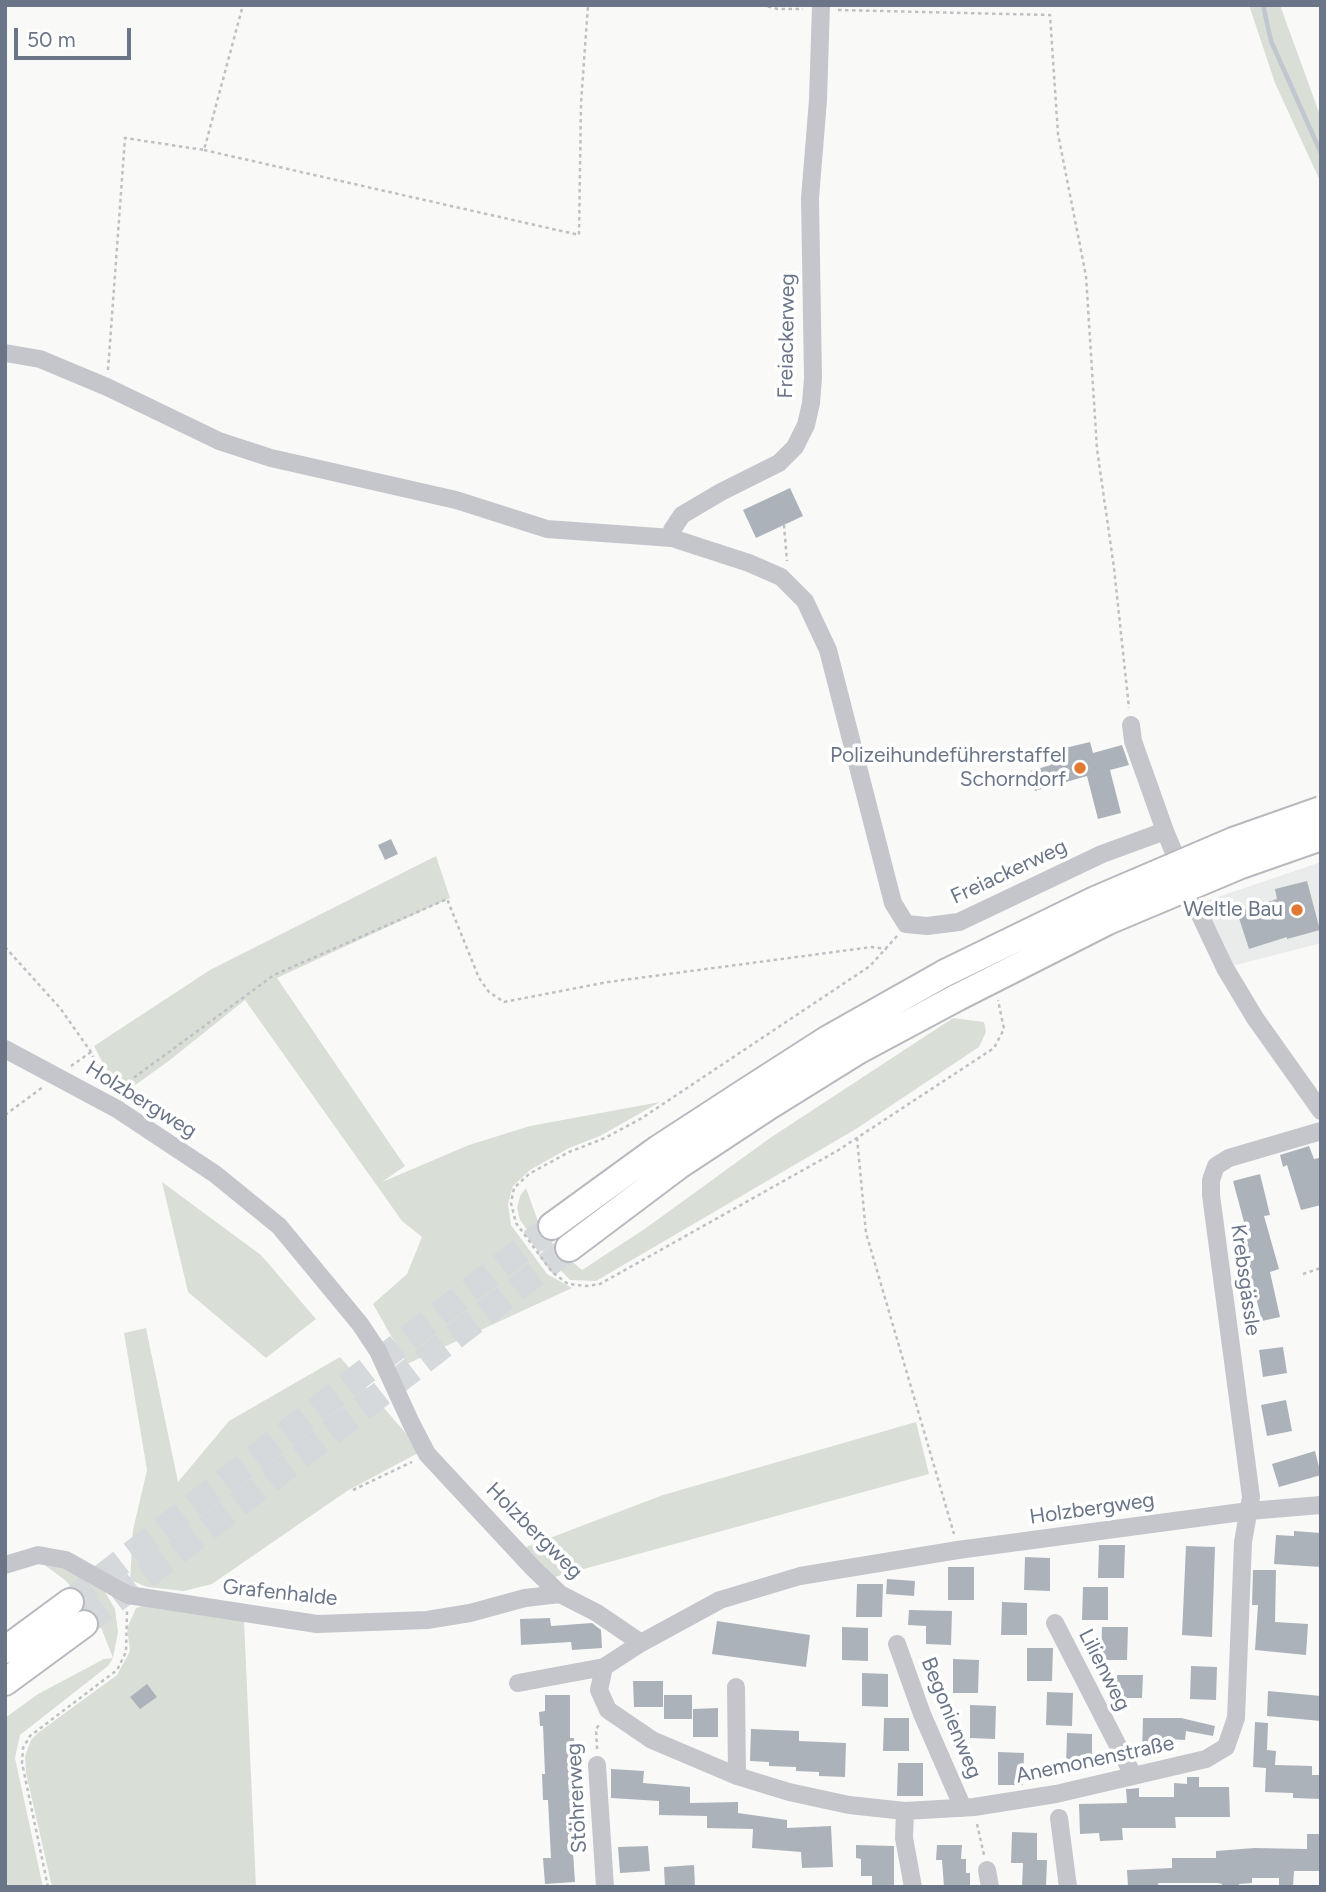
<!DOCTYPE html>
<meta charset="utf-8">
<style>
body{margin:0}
#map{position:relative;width:1326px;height:1892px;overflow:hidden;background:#f9faf8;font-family:Figtree,sans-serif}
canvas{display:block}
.frame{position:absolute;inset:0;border:7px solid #6a7588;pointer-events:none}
.scale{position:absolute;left:14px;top:28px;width:117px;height:32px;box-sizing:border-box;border:4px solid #6a7588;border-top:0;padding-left:9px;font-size:21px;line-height:24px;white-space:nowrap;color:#6a7588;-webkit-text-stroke:5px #fff;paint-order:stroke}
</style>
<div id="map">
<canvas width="1326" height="1892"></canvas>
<div class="frame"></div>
<div class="scale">50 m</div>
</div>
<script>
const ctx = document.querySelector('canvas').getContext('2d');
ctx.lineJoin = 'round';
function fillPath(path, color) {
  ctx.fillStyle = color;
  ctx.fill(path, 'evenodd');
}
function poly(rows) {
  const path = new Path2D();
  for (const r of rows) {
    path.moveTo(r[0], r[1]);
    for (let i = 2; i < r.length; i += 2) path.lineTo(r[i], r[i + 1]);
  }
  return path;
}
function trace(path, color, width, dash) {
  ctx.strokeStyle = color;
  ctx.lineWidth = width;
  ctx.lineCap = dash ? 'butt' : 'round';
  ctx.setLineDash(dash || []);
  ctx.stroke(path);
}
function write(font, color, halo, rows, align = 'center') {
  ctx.font = font + ' Figtree,sans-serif';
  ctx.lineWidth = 7;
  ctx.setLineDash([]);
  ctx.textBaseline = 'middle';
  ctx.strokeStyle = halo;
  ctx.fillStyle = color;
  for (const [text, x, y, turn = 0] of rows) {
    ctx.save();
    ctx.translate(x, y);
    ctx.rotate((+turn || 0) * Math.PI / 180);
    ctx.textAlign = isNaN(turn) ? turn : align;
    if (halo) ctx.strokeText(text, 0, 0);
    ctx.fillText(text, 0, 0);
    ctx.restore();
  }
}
fillPath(poly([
 [1321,862,1321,943,1232,966,1209,924,1206,901]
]), '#eaebeb');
fillPath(poly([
 [1249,5,1280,5,1321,118,1321,183,1275,83],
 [436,856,450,898,277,978,405,1166,382,1182,469,1145,530,1126,660,1102,600,1136,569,1148,530,1170,513,1186,508,1204,511,1225,547,1274,572,1288,407,1364,373,1304,407,1274,422,1237,402,1221,245,1000,170,1060,120,1096,94,1046,210,970],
 [953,1018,984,1022,986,1032,979,1047,856,1129,596,1281,570,1280,544,1253,520,1220,517,1208,520,1196,526,1188,539,1224,554,1246,582,1270,646,1228,770,1138],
 [162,1182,261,1255,316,1319,266,1358,188,1292],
 [146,1328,178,1482,229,1421,340,1357,410,1438,418,1453,347,1491,212,1584,184,1591,147,1587,130,1580,133,1530,147,1470,124,1333],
 [916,1422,929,1474,551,1578,537,1564,526,1547,663,1495],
 [39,1561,65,1569,105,1592,115,1609,118,1632,113,1658,108,1666,20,1735,15,1758,43,1887,5,1887,5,1718,38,1694,104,1659,113,1658,102,1630,88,1606,65,1580],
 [146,1605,244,1620,256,1887,52,1887,26,1773,25,1756,31,1740,39,1732,117,1675,130,1651,127,1628,136,1608]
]), '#d9dfd7');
trace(poly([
 [1263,5,1271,41,1321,153]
]), '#c0c7ce', 4.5);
fillPath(poly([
 [790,488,803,516,756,538,743,510],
 [1090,742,1093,753,1122,745,1129,765,1110,770,1121,813,1098,819,1087,776,1035,791,1030,771,1051,765,1048,752],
 [391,839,398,854,385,860,378,845],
 [1307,881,1320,930,1287,939,1287,937,1249,949,1237,912,1277,899,1275,889],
 [1309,1146,1314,1159,1319,1158,1321,1165,1321,1205,1301,1210,1287,1165,1283,1167,1280,1155],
 [1260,1174,1270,1215,1264,1216,1279,1269,1270,1272,1280,1317,1262,1321,1237,1224,1244,1222,1233,1181],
 [1283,1347,1287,1373,1263,1377,1259,1350],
 [1286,1400,1292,1431,1267,1436,1261,1405],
 [1315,1451,1321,1475,1279,1487,1272,1464],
 [1294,1531,1321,1533,1321,1567,1274,1564,1276,1535,1294,1536],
 [1099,1545,1125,1545,1124,1578,1098,1578],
 [1186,1546,1215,1547,1212,1637,1182,1635],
 [1025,1557,1050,1558,1050,1591,1024,1590],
 [948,1567,974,1567,974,1600,948,1600],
 [1253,1570,1276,1570,1275,1622,1308,1624,1306,1655,1255,1650,1258,1605,1252,1605],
 [887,1579,915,1581,914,1596,886,1594],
 [857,1584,883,1584,882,1617,856,1617],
 [1083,1587,1108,1587,1108,1620,1082,1620],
 [1002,1602,1027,1603,1027,1635,1001,1635],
 [909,1610,952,1611,951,1645,926,1644,926,1626,908,1625],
 [550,1618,551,1626,592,1623,601,1630,602,1648,572,1650,571,1642,521,1645,520,1619],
 [717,1621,810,1635,806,1667,712,1654],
 [842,1627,868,1628,868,1661,842,1660],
 [1102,1627,1128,1627,1127,1660,1101,1660],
 [1027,1648,1053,1648,1052,1681,1027,1681],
 [953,1659,979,1660,978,1693,953,1693],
 [1191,1666,1217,1667,1216,1700,1190,1699],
 [862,1673,888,1674,888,1707,862,1706],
 [1117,1675,1143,1675,1142,1698,1116,1698],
 [633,1681,663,1681,663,1707,634,1707],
 [147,1684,157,1697,140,1709,130,1697],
 [1268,1691,1321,1696,1321,1721,1267,1716],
 [1047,1692,1073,1693,1072,1726,1046,1725],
 [545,1695,570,1695,570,1738,574,1738,575,1764,572,1764,575,1811,579,1811,580,1837,572,1837,575,1882,545,1884,543,1858,551,1858,548,1800,543,1800,542,1774,545,1774,543,1726,540,1726,539,1712,545,1711],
 [664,1695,692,1695,692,1719,664,1719],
 [970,1705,996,1706,995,1739,970,1738],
 [718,1708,718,1737,693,1737,693,1709],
 [884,1718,909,1718,909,1751,883,1751],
 [1143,1718,1181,1718,1215,1726,1213,1736,1186,1731,1185,1740,1168,1739,1168,1751,1142,1751],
 [1255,1722,1268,1723,1267,1750,1276,1751,1275,1765,1312,1766,1312,1775,1321,1775,1321,1799,1293,1798,1293,1793,1265,1792,1266,1768,1253,1767],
 [751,1729,799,1731,799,1741,846,1743,845,1777,819,1776,819,1772,796,1771,796,1767,769,1766,769,1762,750,1761],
 [1067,1733,1092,1734,1092,1767,1066,1766],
 [998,1752,1024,1753,1023,1785,998,1785],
 [898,1763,923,1763,923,1796,897,1796],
 [611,1769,644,1771,643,1783,690,1787,690,1803,738,1802,738,1813,787,1820,787,1828,831,1826,833,1867,802,1868,801,1852,752,1848,753,1829,707,1828,707,1816,659,1815,659,1801,611,1798],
 [1187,1777,1199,1777,1199,1787,1229,1787,1230,1817,1175,1817,1176,1828,1122,1828,1123,1840,1100,1841,1099,1833,1080,1834,1079,1804,1127,1803,1126,1789,1129,1789,1139,1788,1139,1797,1174,1797,1174,1783,1187,1784],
 [1012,1832,1037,1833,1037,1860,1047,1860,1046,1887,1022,1887,1023,1863,1011,1863],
 [1307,1834,1321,1834,1321,1871,1294,1871,1293,1887,1279,1887,1279,1878,1252,1878,1252,1883,1239,1884,1239,1887,1222,1887,1222,1884,1218,1883,1158,1883,1159,1887,1128,1887,1127,1870,1172,1868,1172,1858,1216,1858,1216,1851,1254,1848,1307,1849],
 [856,1845,894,1846,894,1887,872,1887,872,1876,861,1876,861,1859,856,1858],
 [937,1845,962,1845,961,1859,966,1859,966,1873,970,1873,970,1887,944,1887,942,1860,936,1860],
 [648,1846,650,1871,620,1873,618,1847],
 [694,1865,695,1887,665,1887,664,1867]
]), '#acb2ba');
trace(poly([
 [70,1602,552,1226],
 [84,1624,569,1248]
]), '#d5d9dc', 26, [26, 13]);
const highway = poly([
 [552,1226,658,1149,744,1093,828,1039,945,973],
 [569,1248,678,1166,769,1106,859,1050,958,997],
 [5,1650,70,1602],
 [5,1682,84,1624]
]);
trace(highway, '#b7b9be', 30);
trace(poly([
 [761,5,778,9,803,9],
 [838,10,1050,15,1058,134,1086,276,1097,449,1114,568,1129,708],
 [204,150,579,235,581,103,588,5],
 [108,370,125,138,204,150,243,5],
 [784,525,787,561],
 [897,936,870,966,642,1118,605,1138,569,1152,529,1174,514,1188,511,1203,516,1223,552,1272,568,1284,587,1286,600,1284,837,1151,994,1048,1004,1029,998,1000],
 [5,947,60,1008,91,1052,104,1082],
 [71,1066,91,1052],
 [117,1090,274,975,447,899,479,978,489,992,504,1002,608,982,872,947,887,949],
 [5,1115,43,1087],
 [857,1138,866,1233,954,1534],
 [1303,1274,1321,1268],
 [353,1490,412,1462],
 [597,1749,596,1729,599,1725],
 [977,1824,984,1855],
 [48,1887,22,1763,23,1748,30,1736,117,1670,126,1652,127,1611]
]), '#bec0c3', 2.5, [3.5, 3.5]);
trace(poly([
 [5,353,40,359,107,387,219,441,271,458,456,500,547,529,672,538,749,563,781,577,805,601,828,650,893,903,906,924,927,926,959,922,1102,854,1165,831,1199,913,1225,968,1255,1018,1321,1111],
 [672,538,672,530,682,515,721,492,779,463,795,447,806,425,811,403,813,378,810,198,818,100,821,5],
 [1131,725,1133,741,1165,831],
 [5,1049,117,1109,215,1174,279,1226,360,1324,378,1351,411,1423,427,1454,533,1568,560,1594,597,1613,641,1643,720,1600,800,1576,958,1550,1249,1511,1321,1505],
 [5,1565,38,1555,66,1560,128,1595,317,1624,427,1620,470,1613,525,1598,560,1594],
 [1055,1623,1133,1775],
 [641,1643,604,1667,599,1690,608,1710,652,1740,737,1776,789,1792,849,1805,905,1811,974,1807,1056,1794,1206,1759,1226,1747,1236,1718,1243,1542,1251,1497,1211,1195,1211,1180,1216,1166,1229,1158,1321,1131],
 [897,1644,922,1714,963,1808],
 [518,1683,604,1667],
 [736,1687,737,1776],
 [597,1765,605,1887],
 [905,1811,904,1838,913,1887],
 [1059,1818,1068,1887],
 [987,1870,990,1887]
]), '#c4c6cb', 18);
trace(highway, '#fff', 26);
const highwayBridge = poly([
 [945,973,1095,900,1233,841,1321,810],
 [958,997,1108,921,1241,865,1321,837]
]);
trace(highwayBridge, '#b7b9be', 30, []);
trace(highwayBridge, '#fff', 26);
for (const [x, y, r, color] of [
 [1080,768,7,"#e07a32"],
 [1297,910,7,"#e07a32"]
]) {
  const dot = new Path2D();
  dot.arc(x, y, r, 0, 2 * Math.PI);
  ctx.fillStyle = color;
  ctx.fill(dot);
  trace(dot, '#fff', 2.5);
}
write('21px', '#6a7588', '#fff', [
 ["Freiackerweg",787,336,-89],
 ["Freiackerweg",1009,872,-25],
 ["Holzbergweg",141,1100,32],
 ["Krebsgässle",1245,1280,82],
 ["Holzbergweg",1092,1509,-8],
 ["Holzbergweg",534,1531,45],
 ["Grafenhalde",280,1593,6],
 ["Lilienweg",1104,1670,63],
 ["Begonienweg",951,1718,68],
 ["Anemonenstraße",1095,1760,-12],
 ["Stöhrerweg",577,1798,-93]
]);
write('21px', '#6a7588', '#fff', [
 ["Polizeihundeführerstaffel",1066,756],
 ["Schorndorf",1066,780],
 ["Weltle Bau",1283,910]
], 'right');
</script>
